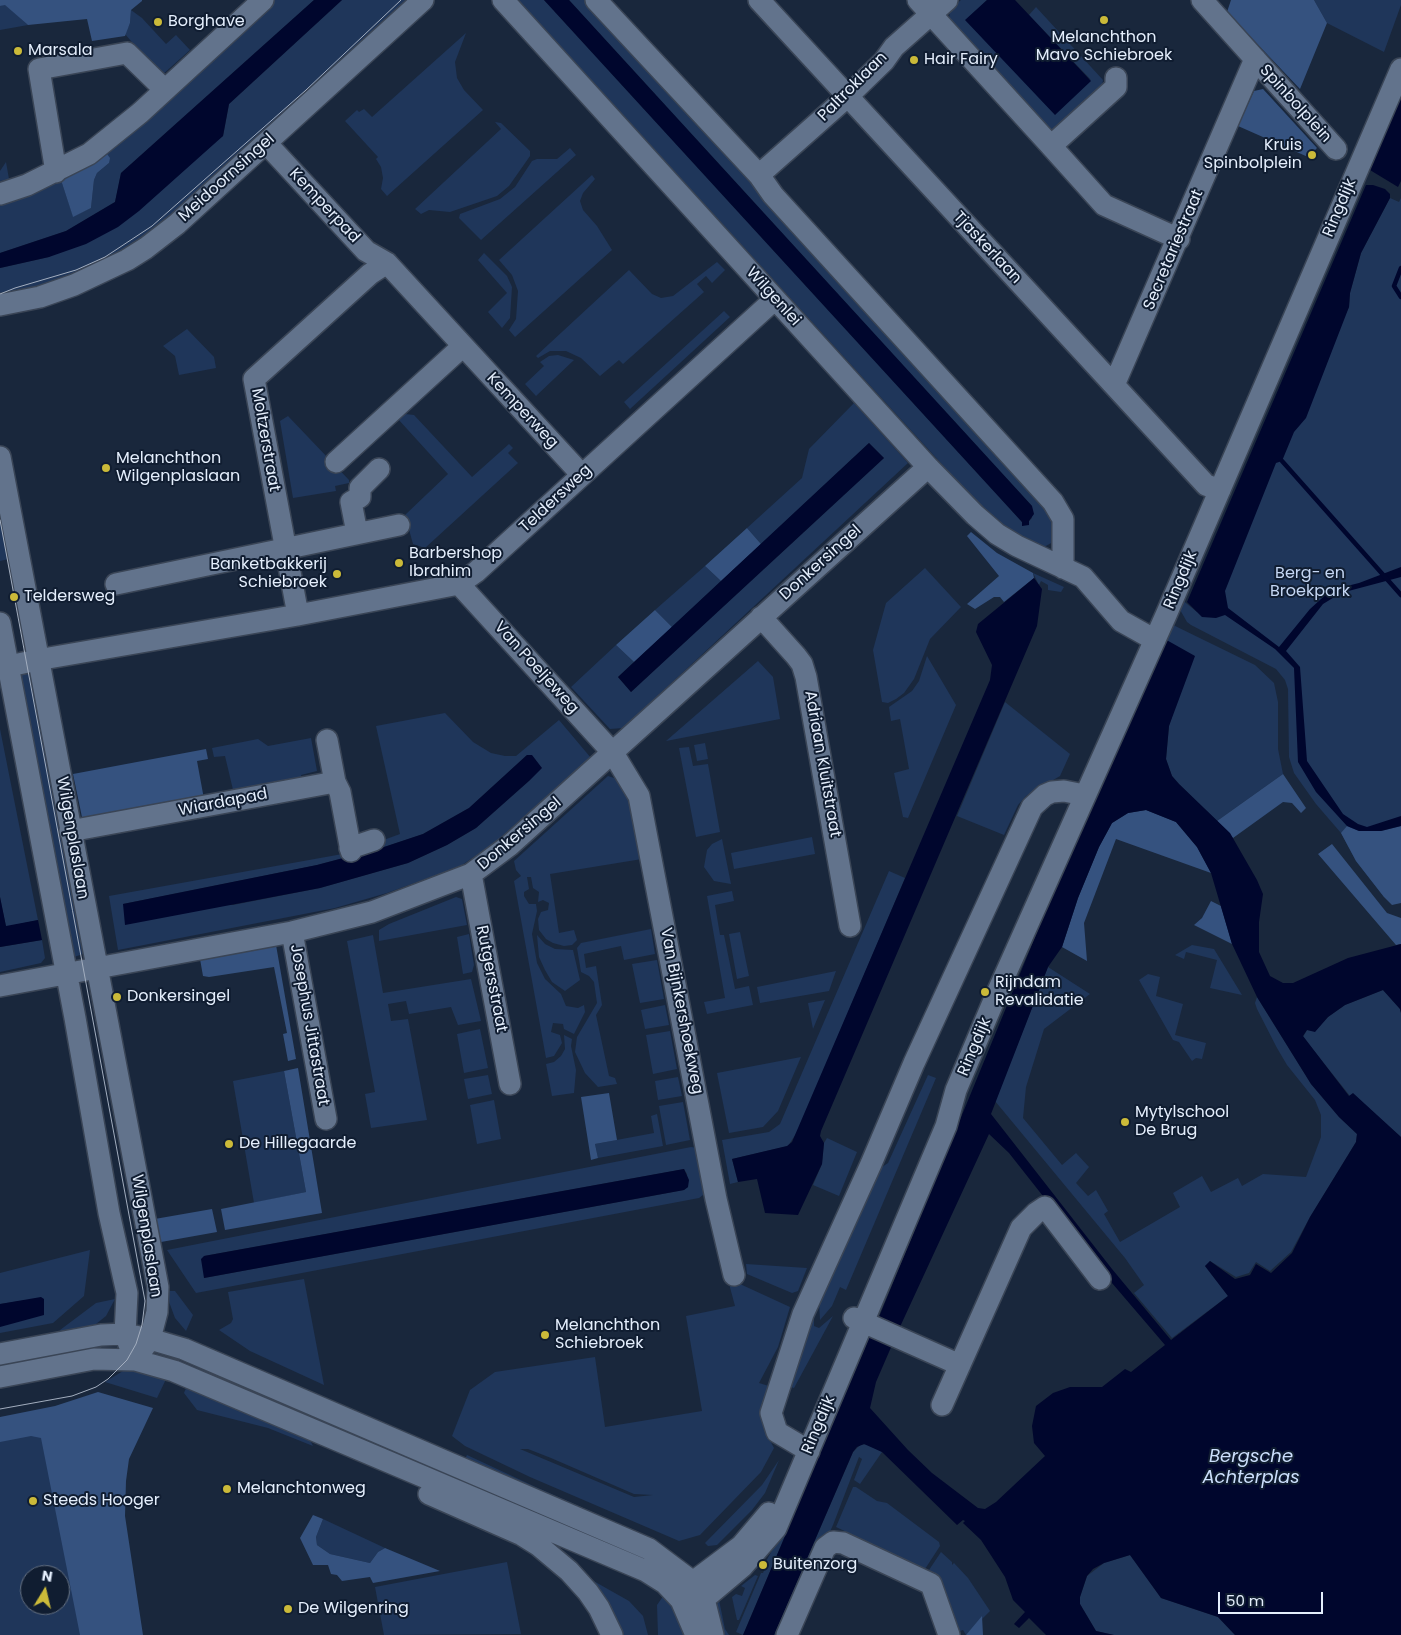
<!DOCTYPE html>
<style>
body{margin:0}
#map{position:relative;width:1401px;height:1635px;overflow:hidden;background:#19273c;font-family:Poppins,sans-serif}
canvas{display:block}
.north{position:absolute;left:20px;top:1565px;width:50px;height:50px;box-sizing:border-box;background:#101d31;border:1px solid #657182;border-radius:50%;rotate:9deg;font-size:14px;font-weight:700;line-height:20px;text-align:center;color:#e4eefc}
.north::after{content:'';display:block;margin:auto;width:18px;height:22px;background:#cbba39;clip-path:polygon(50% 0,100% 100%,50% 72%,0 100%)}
.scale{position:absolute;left:1218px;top:1592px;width:105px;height:22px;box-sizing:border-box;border:2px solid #e4eefc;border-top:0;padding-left:6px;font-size:15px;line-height:18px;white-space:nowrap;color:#e4eefc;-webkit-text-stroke:4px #101d31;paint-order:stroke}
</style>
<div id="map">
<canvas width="1401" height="1635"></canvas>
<div class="north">N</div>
<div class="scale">50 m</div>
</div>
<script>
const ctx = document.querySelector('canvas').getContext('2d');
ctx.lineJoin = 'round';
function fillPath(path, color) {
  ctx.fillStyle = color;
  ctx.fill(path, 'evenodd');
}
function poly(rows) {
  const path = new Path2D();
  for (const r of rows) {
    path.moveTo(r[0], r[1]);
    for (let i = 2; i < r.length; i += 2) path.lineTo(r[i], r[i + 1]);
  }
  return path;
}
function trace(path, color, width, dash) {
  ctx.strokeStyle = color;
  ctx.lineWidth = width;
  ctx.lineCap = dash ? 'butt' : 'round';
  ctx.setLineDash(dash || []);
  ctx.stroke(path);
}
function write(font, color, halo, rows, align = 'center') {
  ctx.font = font + ' Poppins,sans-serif';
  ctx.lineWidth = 4;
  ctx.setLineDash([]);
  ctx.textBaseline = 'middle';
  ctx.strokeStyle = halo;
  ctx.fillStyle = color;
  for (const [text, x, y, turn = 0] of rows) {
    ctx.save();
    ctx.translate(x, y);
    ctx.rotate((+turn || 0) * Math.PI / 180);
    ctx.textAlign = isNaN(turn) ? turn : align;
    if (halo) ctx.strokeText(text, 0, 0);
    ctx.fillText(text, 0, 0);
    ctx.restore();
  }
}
fillPath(poly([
 [271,0,314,0,121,173,115,202,66,231,0,253,0,202,60,177,73,216,91,208,94,180,97,173,109,163,104,150],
 [342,0,408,0,165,224,111,259,59,282,0,293,0,268,49,257,223,136,229,104],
 [518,0,544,0,1022,522,1022,526,1029,521,1032,518,1032,506,569,0,589,0,1037,491,1054,520,1053,542,1044,547,998,525,1000,521,981,507],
 [961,0,987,0,966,20,1091,80,1029,15,1036,7,1103,80,1102,86,1055,131,1046,129,949,22,950,9],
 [1314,0,1401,0,1401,5,1384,52,1327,23],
 [5,4,28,25,0,30,0,6],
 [131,10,142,18,166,44,176,35,190,50,161,76,125,34,130,23],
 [466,33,455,62,457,78,464,90,483,110,387,196,381,189,383,178,381,167,376,159,378,157,345,121,357,110,359,112,364,109,372,117],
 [495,122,501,123,530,151,530,156,509,186,497,196,450,212,429,210,421,214,415,209,501,129],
 [570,148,576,155,481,240,459,218,460,214,500,199,515,187,532,161,537,159,557,159],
 [6,162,9,179,0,181,0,171],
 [592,175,595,179,583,193,580,201,583,210,597,226,612,250,515,337,509,330,516,319,518,291,512,275,499,260],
 [1390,198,1399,202,1401,198,1401,894,1384,897,1356,861,1341,833,1316,804,1294,773,1289,757,1288,689,1285,680,1276,669,1191,625,1187,622,1179,608,1181,599,1197,612,1349,307,1350,293,1361,253],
 [484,253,507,276,512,287,510,318,502,328,488,312,507,293,478,260],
 [717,262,725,270,712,283,706,276,697,284,704,292,623,364,619,360,600,376,581,358,566,351,550,351,538,358,536,356,629,270,652,294,661,298,673,296],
 [724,311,730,317,630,409,624,402],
 [187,329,214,357,216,368,179,375,175,356,163,346],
 [558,355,574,360,536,396,525,384,544,366,540,362,549,356],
 [854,403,908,463,623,728,610,729,571,687,616,645,634,662,618,677,631,692,884,458,869,443,761,544,747,528,802,478,809,449],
 [405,414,414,415,472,477,509,444,513,448,508,453,518,463,425,548,413,544,405,515,448,474,398,419],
 [288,416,349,480,349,483,335,486,336,491,293,498,280,421],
 [0,487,13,558,0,561],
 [705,566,721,581,672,627,655,610],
 [925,568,961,607,930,639,914,679,904,693,896,699,888,703,882,702,873,650,886,603],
 [1033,573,1064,587,1061,592,1048,590,1048,585,1041,581,1039,585],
 [1169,623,1255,665,1274,683,1278,702,1278,749,1283,774,1217,821,1179,784,1172,776,1166,759,1169,726,1176,703,1163,638],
 [927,656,956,705,908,818,903,817,894,773,909,769,900,719,891,721,889,707,912,691,919,681],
 [758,661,773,677,780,719,666,741],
 [31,673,86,953,74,957,19,675],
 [1005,702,1070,754,1060,776,1026,796,1018,805,1004,835,957,816],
 [445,713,473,742,491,753,505,756,516,756,559,720,591,758,493,844,462,865,442,873,387,893,335,908,118,950,109,896,348,853,400,834,376,726],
 [527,755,530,780,476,828,447,845,408,863,320,888,233,905,123,904,317,865,381,848,423,834,469,808],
 [0,729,38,920,6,927,0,897],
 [311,738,317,771,301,775,304,782,234,794,225,756,214,757,212,748,258,739,268,746],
 [705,743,708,759,697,761,694,745],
 [689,747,693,766,708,764,720,832,696,837,679,748],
 [608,776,617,779,630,800,642,859,550,874,559,933,574,930,577,940,572,945,564,946,553,943,546,939,539,930,538,919,541,912,548,910,549,903,543,900,538,902,539,892,533,888,531,877,527,877,529,889,524,892,524,896,529,904,536,904,537,911,532,934,537,963,545,979,561,994,566,1006,578,1008,584,1005,585,1012,574,1034,564,1029,563,1024,553,1023,551,1032,560,1035,562,1043,554,1056,546,1058,514,881,521,876,516,870,514,861],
 [812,837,815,854,734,869,731,853],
 [722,839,731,884,714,881,704,867,707,850,712,844],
 [889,871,905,878,799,1129,788,1146,732,1159,738,1182,730,1184,722,1140,769,1132,780,1124],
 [732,891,734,901,715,905,720,935,724,935,735,989,749,986,753,1005,707,1014,704,1002,725,998,707,896],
 [456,897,462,899,467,925,379,941,379,930,389,924],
 [651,929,655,954,624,960,621,946,584,954,586,968,596,966,602,1005,596,1015,609,1076,615,1078,617,1084,598,1087,585,1073,575,1052,577,1037,597,1003,594,982,589,976,581,972,577,948,581,943],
 [740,932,749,976,737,979,729,934],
 [469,934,474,965,472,972,463,974,457,937],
 [373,935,383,993,471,979,481,1021,458,1025,451,1007,409,1014,406,1001,388,1004,391,1021,408,1019,427,1120,371,1128,365,1094,375,1092,347,941],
 [537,935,545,944,555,949,573,950,580,980,565,991,552,982,545,970,539,957],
 [42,940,45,958,41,963,0,972,0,947],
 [1192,945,1214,949,1242,995,1210,988,1217,960,1186,952,1184,959,1175,955],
 [657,960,664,999,640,1003,632,964],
 [1048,967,1090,994,1044,1029,1026,1087,1023,1118,1062,1165,1076,1153,1089,1167,1076,1183,1088,1196,1096,1190,1108,1211,1104,1214,1120,1242,1180,1207,1173,1193,1202,1176,1211,1192,1238,1178,1242,1186,1263,1174,1306,1177,1321,1137,1321,1115,1315,1100,1287,1065,1277,1048,1257,1009,1255,1003,1257,997,1311,1084,1339,1117,1357,1134,1356,1142,1310,1217,1291,1252,1270,1271,1256,1262,1249,1273,1236,1277,1210,1261,1205,1266,1228,1296,1172,1338,1134,1293,1144,1285,1125,1258,995,1101],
 [836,971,829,991,760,1003,757,987],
 [1148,974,1160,977,1156,996,1183,1004,1175,1035,1206,1043,1202,1059,1196,1058,1192,1061,1179,1042,1173,1040,1139,980],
 [1383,990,1400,1009,1401,1013,1401,1137,1353,1094,1350,1096,1303,1037,1307,1030,1315,1031,1328,1017,1345,1005],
 [825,1000,813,1029,808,1003],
 [665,1005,669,1025,645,1029,641,1010],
 [480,1029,488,1068,464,1073,457,1034],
 [670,1031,677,1069,653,1074,646,1035],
 [564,1035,572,1039,571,1046,576,1070,574,1093,552,1096,546,1064,554,1062,561,1056,565,1049],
 [801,1057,778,1111,763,1127,729,1133,717,1073],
 [284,1071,306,1192,254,1203,233,1081],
 [488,1075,492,1094,468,1099,464,1079],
 [928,1075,936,1078,846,1290,840,1287,832,1306,820,1320,819,1301,876,1167,882,1167,888,1163],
 [678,1077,682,1096,658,1100,655,1081],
 [494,1100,501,1139,477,1144,470,1105],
 [683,1102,690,1140,666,1145,659,1106],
 [657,1114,663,1146,598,1158,595,1144,654,1133,651,1116],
 [827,1138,857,1152,839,1196,813,1185,822,1164,824,1143],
 [691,1147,698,1148,707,1192,699,1198,196,1293,167,1250],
 [684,1169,687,1174,688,1187,684,1190,204,1278,204,1256],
 [90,1250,84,1296,53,1323,0,1333,0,1323,41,1298,0,1304,0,1273],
 [746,1264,807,1268,798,1291,792,1293,747,1274],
 [304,1279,324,1385,250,1351,219,1330,231,1323,233,1319,228,1292],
 [734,1279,740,1284,790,1307,778,1347,759,1383,772,1387,764,1407,766,1433,774,1448,761,1472,700,1535,679,1541,530,1477,465,1446,452,1436,470,1390,495,1372,595,1357,605,1427,702,1411,686,1316,735,1306,728,1280],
 [520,1449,528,1449,551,1458,634,1494,653,1495,634,1497],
 [165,1291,175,1291,193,1315,186,1331,175,1318],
 [115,1299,106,1316,96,1324,61,1335,60,1330,96,1303],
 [814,1309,814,1326,819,1328,833,1316,794,1388,785,1385],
 [866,1336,870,1336,743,1635,736,1632,761,1573,763,1573,766,1566,764,1565,775,1545],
 [198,1363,314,1414,309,1423,193,1373],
 [123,1371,136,1371,168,1375,157,1398,105,1382],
 [188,1383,307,1434,313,1446,268,1428,197,1410,184,1393],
 [46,1418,98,1635,0,1635,0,1427],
 [30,1575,60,1575,60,1605,30,1605],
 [867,1444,882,1452,860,1484,854,1480,862,1459,859,1457,833,1525,783,1635,774,1635,853,1452,860,1445],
 [467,1455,538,1488,622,1525,620,1528,464,1461],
 [779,1460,765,1493,752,1510,717,1545,708,1546,705,1543,762,1485],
 [853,1487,856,1487,877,1501,887,1503,939,1542,940,1546,925,1569,836,1527],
 [323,1519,385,1548,378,1552,370,1563,330,1554,317,1545,316,1537],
 [941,1552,952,1562,952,1565,954,1563,968,1578,990,1611,966,1635,963,1630,960,1631,940,1576,929,1570],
 [1130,1555,1161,1598,1218,1617,1235,1635,1114,1635,1096,1631,1080,1604,1080,1597,1087,1576,1104,1563],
 [507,1562,521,1634,384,1635,375,1587],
 [755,1575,758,1576,739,1620,737,1620,732,1597,736,1594,742,1596,745,1588,741,1586],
 [590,1579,629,1601,643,1616,648,1635,622,1635],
 [666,1592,691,1635,658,1635,657,1605],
 [719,1600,725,1629,729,1635,719,1635,716,1606]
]), '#1f365a');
fillPath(poly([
 [0,0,142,0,142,1,131,10,130,23,125,36,92,41,87,19,28,25,5,5,0,6],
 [1231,0,1314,0,1327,23,1300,89,1227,12],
 [1263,89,1317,148,1308,157,1238,126,1254,91],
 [104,150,110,158,109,163,97,173,94,180,91,208,73,217,60,177],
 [747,528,761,544,721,581,705,566],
 [971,532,997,553,1033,573,1034,578,1004,602,1000,597,994,597,975,609,967,604,999,576,967,536],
 [655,610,672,627,634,662,616,645],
 [206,749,208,759,197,761,204,799,83,822,73,774],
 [1283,774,1306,808,1301,813,1292,803,1283,802,1233,838,1217,821],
 [1146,810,1176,822,1197,847,1211,873,1116,839,1084,923,1087,961,1062,947,1078,898,1099,847,1112,823,1128,813],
 [1347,826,1359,831,1381,831,1401,826,1401,903,1392,905,1384,897,1356,861,1341,833],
 [1332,844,1387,913,1401,918,1401,944,1396,945,1318,854],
 [1211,901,1221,906,1232,944,1194,925,1202,918],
 [276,945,296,1059,288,1061,283,1034,287,1033,274,967,209,977,203,976,200,959],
 [298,1068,322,1213,225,1230,221,1209,306,1192,284,1071],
 [609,1093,617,1140,595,1144,598,1158,591,1160,581,1097],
 [212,1209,217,1232,161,1242,149,1224,149,1220],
 [98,1392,153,1408,129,1459,126,1481,125,1516,143,1635,80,1635,41,1438,31,1436,0,1442,0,1417,55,1406],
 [313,1515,323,1519,316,1537,317,1545,330,1554,370,1563,378,1552,385,1548,440,1571,373,1583,370,1577,342,1581,337,1575,331,1574,328,1565,313,1565,300,1538],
 [982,1616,983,1635,966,1635]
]), '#35527f');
fillPath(poly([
 [314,0,342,0,229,104,223,136,139,211,118,227,86,244,49,257,0,268,0,253,66,231,115,202,121,173],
 [544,0,569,0,1032,506,1034,514,1029,521,1029,525,1022,526,1022,522],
 [987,0,1015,0,1091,81,1055,115,965,20],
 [1401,85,1401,181,1398,187,1365,167],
 [1366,185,1373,185,1385,189,1390,194,1390,198,1361,253,1350,293,1349,307,1306,418,1294,432,1282,461,1276,463,1225,591,1228,608,1279,647,1310,609,1331,590,1359,583,1401,567,1401,577,1341,593,1323,604,1286,651,1300,667,1307,761,1343,814,1358,824,1367,827,1401,816,1401,826,1381,831,1359,831,1347,826,1316,792,1298,762,1294,668,1275,649,1225,615,1216,618,1202,617,1187,602],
 [869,443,884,458,631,692,618,677],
 [1034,578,1042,589,1037,626,821,1131,820,1136,824,1143,822,1164,798,1215,765,1213,757,1179,738,1182,732,1159,787,1146,792,1142,990,680,992,665,976,632,978,624],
 [1163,638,1195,656,1169,726,1166,759,1172,776,1179,784,1230,833,1257,880,1263,894,1259,922,1259,952,1270,976,1283,983,1293,983,1348,958,1401,944,1401,1013,1400,1009,1383,990,1345,1005,1328,1017,1315,1032,1307,1030,1303,1036,1349,1096,1353,1093,1401,1137,1401,1635,1235,1635,1218,1617,1161,1598,1130,1555,1104,1563,1093,1569,1087,1576,1080,1597,1080,1604,1096,1631,1114,1635,1046,1635,1029,1618,1019,1628,1014,1624,1025,1612,1013,1600,1005,1577,981,1540,963,1523,965,1521,963,1520,957,1525,882,1452,864,1444,857,1447,853,1452,774,1635,743,1635,870,1336,892,1345,876,1382,870,1408,908,1450,932,1473,978,1508,985,1509,996,1502,1045,1456,1034,1443,1032,1426,1036,1406,1053,1393,1070,1387,1102,1387,1125,1369,1131,1372,1165,1345,1106,1276,1009,1153,989,1134,899,1329,882,1326,879,1317,1038,930],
 [1146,810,1176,822,1197,847,1211,873,1232,944,1257,997,1311,1084,1339,1117,1357,1134,1356,1142,1310,1217,1292,1253,1271,1273,1256,1264,1250,1275,1235,1279,1210,1261,1205,1266,1228,1296,1171,1340,1112,1269,991,1114,1048,967,1062,947,1078,898,1099,847,1112,823,1128,813],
 [527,755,532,755,542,768,530,780,476,828,447,845,408,863,320,888,125,925,123,904,317,865,381,848,423,834,469,808],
 [0,897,6,926,38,920,42,940,0,947],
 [684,1169,689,1180,688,1187,684,1190,204,1278,201,1259,204,1256],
 [41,1297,44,1299,44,1315,0,1327,0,1304]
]), '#00062d');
trace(poly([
 [1401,268,1394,286,1401,297],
 [1282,461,1401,595]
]), '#00062d', 4.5);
const minor = poly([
 [503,0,928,467,975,515,997,534,1017,546,1083,577,1121,621,1155,640],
 [596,0,759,175,773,195,1053,502,1063,519,1063,568],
 [759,0,1206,485,1220,490],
 [918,0,1051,146,1116,87,1116,78],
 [1202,0,1336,149],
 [266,143,366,251,387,263,582,475],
 [1051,146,1104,205,1179,239],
 [56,172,39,69,127,53,165,90],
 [759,175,847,97,884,61,894,47,947,0],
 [0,194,27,185,89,154,140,113,263,0],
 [0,305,40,297,74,285,127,260,146,248,177,224,423,0],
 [1114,385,1255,59],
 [0,457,158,1287,157,1312,150,1339,135,1360],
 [336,462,463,346],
 [357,533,351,502,360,497,360,488,379,469],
 [116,584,399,525],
 [459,584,613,753,639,796,716,1199,734,1275],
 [298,615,254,379,370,274,387,263],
 [761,617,796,656,802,664,806,677,850,926],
 [0,623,75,1018,109,1213,127,1293,125,1334,130,1347],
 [0,668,37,660,298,615,459,584,476,572,775,299],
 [335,782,340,792,351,851],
 [70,831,335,782,327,740],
 [350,848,374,840],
 [471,874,510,1084],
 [292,932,326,1119],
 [0,986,292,932,372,912,471,874,510,845,928,467],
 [854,1318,960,1365],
 [0,1354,101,1335,125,1334,150,1339,184,1349,649,1549,693,1582,704,1599,713,1635],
 [0,1377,94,1359,135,1360,174,1371,646,1571,665,1583,681,1600,696,1635],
 [942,1405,1021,1228,1036,1213,1045,1207,1100,1279],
 [809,1451,777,1432,771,1413,803,1314,871,1164,914,1063,1032,807,1045,795,1052,792,1064,791,1084,795],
 [429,1494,522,1535,538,1545,569,1571,588,1592,599,1608,612,1635],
 [686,1593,693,1582,741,1546,769,1513],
 [681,1600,704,1599,742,1567,776,1528,946,1126,956,1090,997,993,1166,615,1401,69],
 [787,1635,825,1548,833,1542,843,1543,931,1584,949,1635]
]);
trace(minor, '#3a4556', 24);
trace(minor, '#62738c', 21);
trace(poly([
 [0,294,15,288,76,270,105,257,152,226,306,90,401,0],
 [0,520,145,1301,142,1325,136,1344,127,1360,108,1379,96,1387,72,1396,0,1409]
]), '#a3aebf', 1);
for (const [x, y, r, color] of [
 [1104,20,5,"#cbba39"],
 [158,22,5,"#cbba39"],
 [18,51,5,"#cbba39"],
 [914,60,5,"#cbba39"],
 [1312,155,5,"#cbba39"],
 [106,468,5,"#cbba39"],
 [399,563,5,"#cbba39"],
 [337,574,5,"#cbba39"],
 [14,597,5,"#cbba39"],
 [985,992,5,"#cbba39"],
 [117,997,5,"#cbba39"],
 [1125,1122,5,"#cbba39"],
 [229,1144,5,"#cbba39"],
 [545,1335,5,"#cbba39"],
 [227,1489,5,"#cbba39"],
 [33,1501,5,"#cbba39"],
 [763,1565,5,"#cbba39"],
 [288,1609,5,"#cbba39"]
]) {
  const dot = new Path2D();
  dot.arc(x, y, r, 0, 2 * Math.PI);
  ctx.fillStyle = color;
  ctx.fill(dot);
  trace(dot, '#101d31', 2);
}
write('16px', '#e4eefc', '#101d31', [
 ["Borghave",168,22],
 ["Melanchthon",1104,38,"center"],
 ["Mavo Schiebroek",1104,56,"center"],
 ["Marsala",28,51],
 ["Hair Fairy",924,60],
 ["Kruis",1302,146,"right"],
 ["Spinbolplein",1302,164,"right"],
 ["Melanchthon",116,459],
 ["Wilgenplaslaan",116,477],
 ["Barbershop",409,554],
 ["Ibrahim",409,572],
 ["Banketbakkerij",327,565,"right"],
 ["Schiebroek",327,583,"right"],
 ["Teldersweg",24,597],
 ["Rijndam",995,983],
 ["Revalidatie",995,1001],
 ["Donkersingel",127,997],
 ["Mytylschool",1135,1113],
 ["De Brug",1135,1131],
 ["De Hillegaarde",239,1144],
 ["Melanchthon",555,1326],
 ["Schiebroek",555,1344],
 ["Melanchtonweg",237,1489],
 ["Steeds Hooger",43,1501],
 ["Buitenzorg",773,1565],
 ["De Wilgenring",298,1609]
], 'left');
write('16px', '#e4eefc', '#101d31', [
 ["Paltroklaan",853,87,-45],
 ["Spinbolplein",1295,104,48],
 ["Meidoornsingel",227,178,-42],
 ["Kemperpad",324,206,47],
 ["Ringdijk",1340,208,-67],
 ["Tjaskerlaan",987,248,47],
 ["Secretariestraat",1174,250,-67],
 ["Wilgenlei",773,297,48],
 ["Kemperweg",522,411,47],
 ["Moltzerstraat",265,440,80],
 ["Teldersweg",556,499,-43],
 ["Donkersingel",821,563,-42],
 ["Ringdijk",1181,580,-67],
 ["Van Poeljeweg",536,668,48],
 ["Adriaan Kluitstraat",822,764,80],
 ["Wiardapad",223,803,-11],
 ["Donkersingel",520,834,-40],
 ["Wilgenplaslaan",72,838,80],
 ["Rutgersstraat",491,979,79],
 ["Van Bijnkershoekweg",681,1011,79],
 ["Josephus Jittastraat",309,1025,80],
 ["Ringdijk",975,1047,-67],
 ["Wilgenplaslaan",146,1236,81],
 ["Ringdijk",819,1425,-67]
]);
write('16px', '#c4d6f3', '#101d31', [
 ["Berg- en",1310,574],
 ["Broekpark",1310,592]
]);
write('italic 18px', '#ccdffc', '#101d31', [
 ["Bergsche",1251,1457],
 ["Achterplas",1251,1478]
]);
</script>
